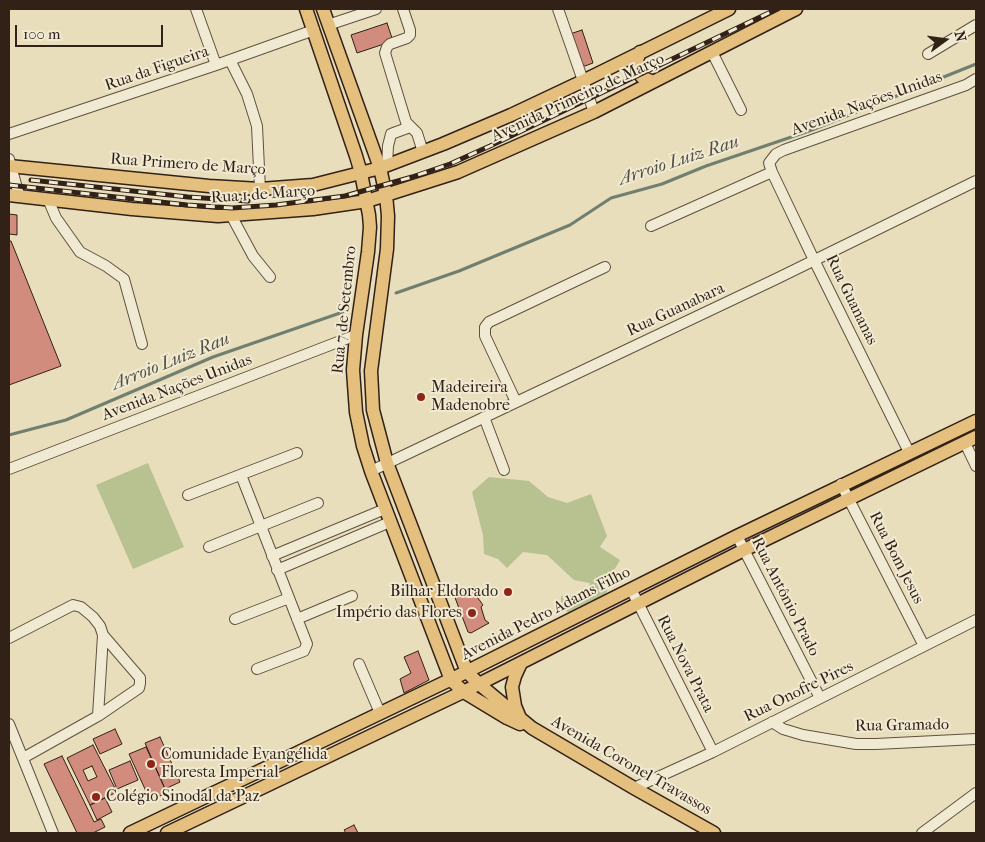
<!DOCTYPE html>
<meta charset="utf-8">
<style>
body{margin:0}
#map{position:relative;width:985px;height:842px;overflow:hidden;background:#e9debc;font-family:"IM FELL French Canon",serif}
canvas{display:block}
.frame{position:absolute;inset:0;border:10px solid #322117;pointer-events:none}
.north{position:absolute;left:920px;top:15px;width:50px;height:50px;-webkit-text-stroke:4px #f1ead3;paint-order:stroke;rotate:76deg;font-size:14px;font-weight:700;line-height:20px;text-align:center;color:#322117}
.north::after{content:'';display:block;margin:auto;width:18px;height:22px;background:#322117;clip-path:polygon(50% 0,100% 100%,50% 72%,0 100%)}
.scale{position:absolute;left:15px;top:25px;width:148px;height:22px;box-sizing:border-box;border:2px solid #322117;border-top:0;padding-left:6px;font-size:15px;line-height:18px;white-space:nowrap;color:#322117;-webkit-text-stroke:4px #f1ead3;paint-order:stroke}
</style>
<div id="map">
<canvas width="985" height="842"></canvas>
<div class="frame"></div>
<div class="north">N</div>
<div class="scale">100 m</div>
</div>
<script>
const ctx = document.querySelector('canvas').getContext('2d');
ctx.lineJoin = 'round';
function fillPath(path, color) {
  ctx.fillStyle = color;
  ctx.fill(path, 'evenodd');
}
function poly(rows) {
  const path = new Path2D();
  for (const r of rows) {
    path.moveTo(r[0], r[1]);
    for (let i = 2; i < r.length; i += 2) path.lineTo(r[i], r[i + 1]);
  }
  return path;
}
function trace(path, color, width, dash) {
  ctx.strokeStyle = color;
  ctx.lineWidth = width;
  ctx.lineCap = dash ? 'butt' : 'round';
  ctx.setLineDash(dash || []);
  ctx.stroke(path);
}
function write(font, color, halo, rows, align = 'center') {
  ctx.font = font + ' "IM FELL French Canon",serif';
  ctx.lineWidth = 4;
  ctx.setLineDash([]);
  ctx.textBaseline = 'middle';
  ctx.strokeStyle = halo;
  ctx.fillStyle = color;
  for (const [text, x, y, turn = 0] of rows) {
    ctx.save();
    ctx.translate(x, y);
    ctx.rotate((+turn || 0) * Math.PI / 180);
    ctx.textAlign = isNaN(turn) ? turn : align;
    if (halo) ctx.strokeText(text, 0, 0);
    ctx.fillText(text, 0, 0);
    ctx.restore();
  }
}
fillPath(poly([
 [148,463,184,547,133,569,96,485],
 [489,477,529,481,548,497,567,503,591,494,607,536,600,547,620,560,610,577,606,595,570,614,561,607,561,596,587,594,590,583,574,580,547,555,523,552,507,568,498,559,484,554,483,535,472,492]
]), '#b8c190');
trace(poly([
 [396,293,459,271,570,225,611,198,662,184,706,166,812,130,976,64],
 [9,435,66,420,213,357,343,312]
]), '#707f70', 3);
const building = poly([
 [387,23,393,41,357,53,351,35,387,23],
 [582,30,593,63,585,66,581,64,570,34,582,30],
 [9,214,17,215,17,235,9,234,9,214],
 [9,241,11,241,61,366,9,385,9,241],
 [474,587,478,591,475,594,483,605,481,607,485,620,489,623,471,633,468,632,454,595,474,587],
 [418,651,429,680,404,693,400,679,411,673,404,657,418,651],
 [115,729,122,744,100,754,93,739,115,729],
 [160,737,180,782,165,789,145,743,160,737],
 [93,745,117,792,90,805,67,758,93,745],
 [92,766,97,777,88,781,83,770,92,766],
 [146,747,167,793,150,800,129,754,146,747],
 [62,756,94,822,101,819,105,827,93,833,77,833,44,764,62,756],
 [130,761,138,780,117,789,109,770,130,761],
 [105,798,112,812,97,820,90,805,105,798],
 [354,825,358,833,346,833,344,830,354,825]
]);
fillPath(building, '#d18c7e');
trace(building, '#322117', 1);
const minor = poly([
 [196,9,216,65],
 [403,9,410,30,410,35,407,38,390,44,387,47,385,53,406,122,417,133,423,152],
 [558,9,594,112],
 [328,25,376,9],
 [712,52,741,110],
 [928,54,976,25],
 [230,60,247,94,257,126,260,189],
 [9,134,216,65,314,30],
 [9,159,19,195],
 [387,165,388,146,391,134,410,127],
 [48,199,56,218,80,252,106,266,124,279,142,344],
 [231,215,253,256,270,277],
 [651,226,772,172],
 [516,402,485,336,485,327,489,322,605,267],
 [484,417,504,470],
 [965,443,976,466],
 [909,452,814,260,772,172,769,163,776,154,784,150,966,85,976,79],
 [9,469,356,335],
 [371,471,776,279,976,181],
 [241,475,307,644,304,651,257,669],
 [841,484,924,646],
 [188,495,297,453],
 [737,536,820,698],
 [209,547,318,503],
 [272,556,385,509],
 [277,570,390,522],
 [631,589,713,752],
 [235,619,289,598],
 [297,619,352,596],
 [9,638,73,605,81,607,93,617,100,626,103,635,98,716],
 [359,664,380,713],
 [772,722,783,729,803,735,856,744,876,744,976,739],
 [9,724,53,833],
 [23,758,98,716,139,688,140,683,140,678,103,635],
 [634,788,713,752,976,620],
 [922,833,976,793]
]);
const major = poly([
 [306,9,356,156,361,173,369,215,370,227,368,252,356,335,353,370,356,412,363,446,371,471,451,680,464,692,507,718,520,724],
 [323,9,380,168,386,195,388,216,387,249,371,371,373,410,387,463,467,672,479,684,532,728,634,788,714,833],
 [640,52,636,63,638,72,642,77,653,82],
 [9,166,209,186,260,189,313,185,380,168,443,144,511,115,583,81,729,9],
 [9,195,132,209,218,216,313,209,367,201,458,172,594,112,796,9],
 [520,718,515,706,512,687,515,676,521,663],
 [130,833,460,675,737,536,976,421],
 [167,833,467,690,744,550,976,437]
]);
trace(minor, '#605040', 12);
trace(major, '#322117', 15);
trace(minor, '#f1ead3', 10);
trace(major, '#e4bf7e', 12);
const rail = poly([
 [31,180,188,197,248,201],
 [9,185,187,205,232,208,276,205,345,196,412,177,450,164,490,146,777,9]
]);
trace(rail, '#322117', 5);
trace(rail, '#f1ead3', 3, [9]);
for (const [x, y, r, color] of [
 [421,397,5,"#8f2418"],
 [508,592,5,"#8f2418"],
 [472,613,5,"#8f2418"],
 [151,764,5,"#8f2418"],
 [96,797,5,"#8f2418"]
]) {
  const dot = new Path2D();
  dot.arc(x, y, r, 0, 2 * Math.PI);
  ctx.fillStyle = color;
  ctx.fill(dot);
  trace(dot, '#f1ead3', 2);
}
write('16px', '#322117', '#f1ead3', [
 ["Rua da Figueira",157,69,-19],
 ["Avenida Primeiro de Março",578,98,-25],
 ["Avenida Nações Unidas",867,104,-20],
 ["Rua Primero de Março",188,165,4],
 ["Rua 1 de Março",263,195,-4],
 ["Rua Guananas",851,300,64],
 ["Rua 7 de Setembro",345,310,-84],
 ["Rua Guanabara",676,310,-25],
 ["Avenida Nações Unidas",177,388,-21],
 ["Rua Bom Jesus",896,558,63],
 ["Rua Antônio Prado",785,597,63],
 ["Avenida Pedro Adams Filho",546,614,-27],
 ["Rua Nova Prata",685,664,63],
 ["Rua Onofre Pires",799,692,-26],
 ["Rua Gramado",902,726,-1],
 ["Avenida Coronel Travassos",631,766,30]
]);
write('16px', '#322117', '#f1ead3', [
 ["Madeireira",431,388],
 ["Madenobre",431,406],
 ["Bilhar Eldorado",498,592,"right"],
 ["Império das Flores",462,613,"right"],
 ["Comunidade Evangélida",161,755],
 ["Floresta Imperial",161,773],
 ["Colégio Sinodal da Paz",106,797]
], 'left');
write('italic 18px', '#515043', '#f1ead3', [
 ["Arroio Luiz Rau",679,161,-18],
 ["Arroio Luiz Rau",171,362,-22]
]);
</script>
